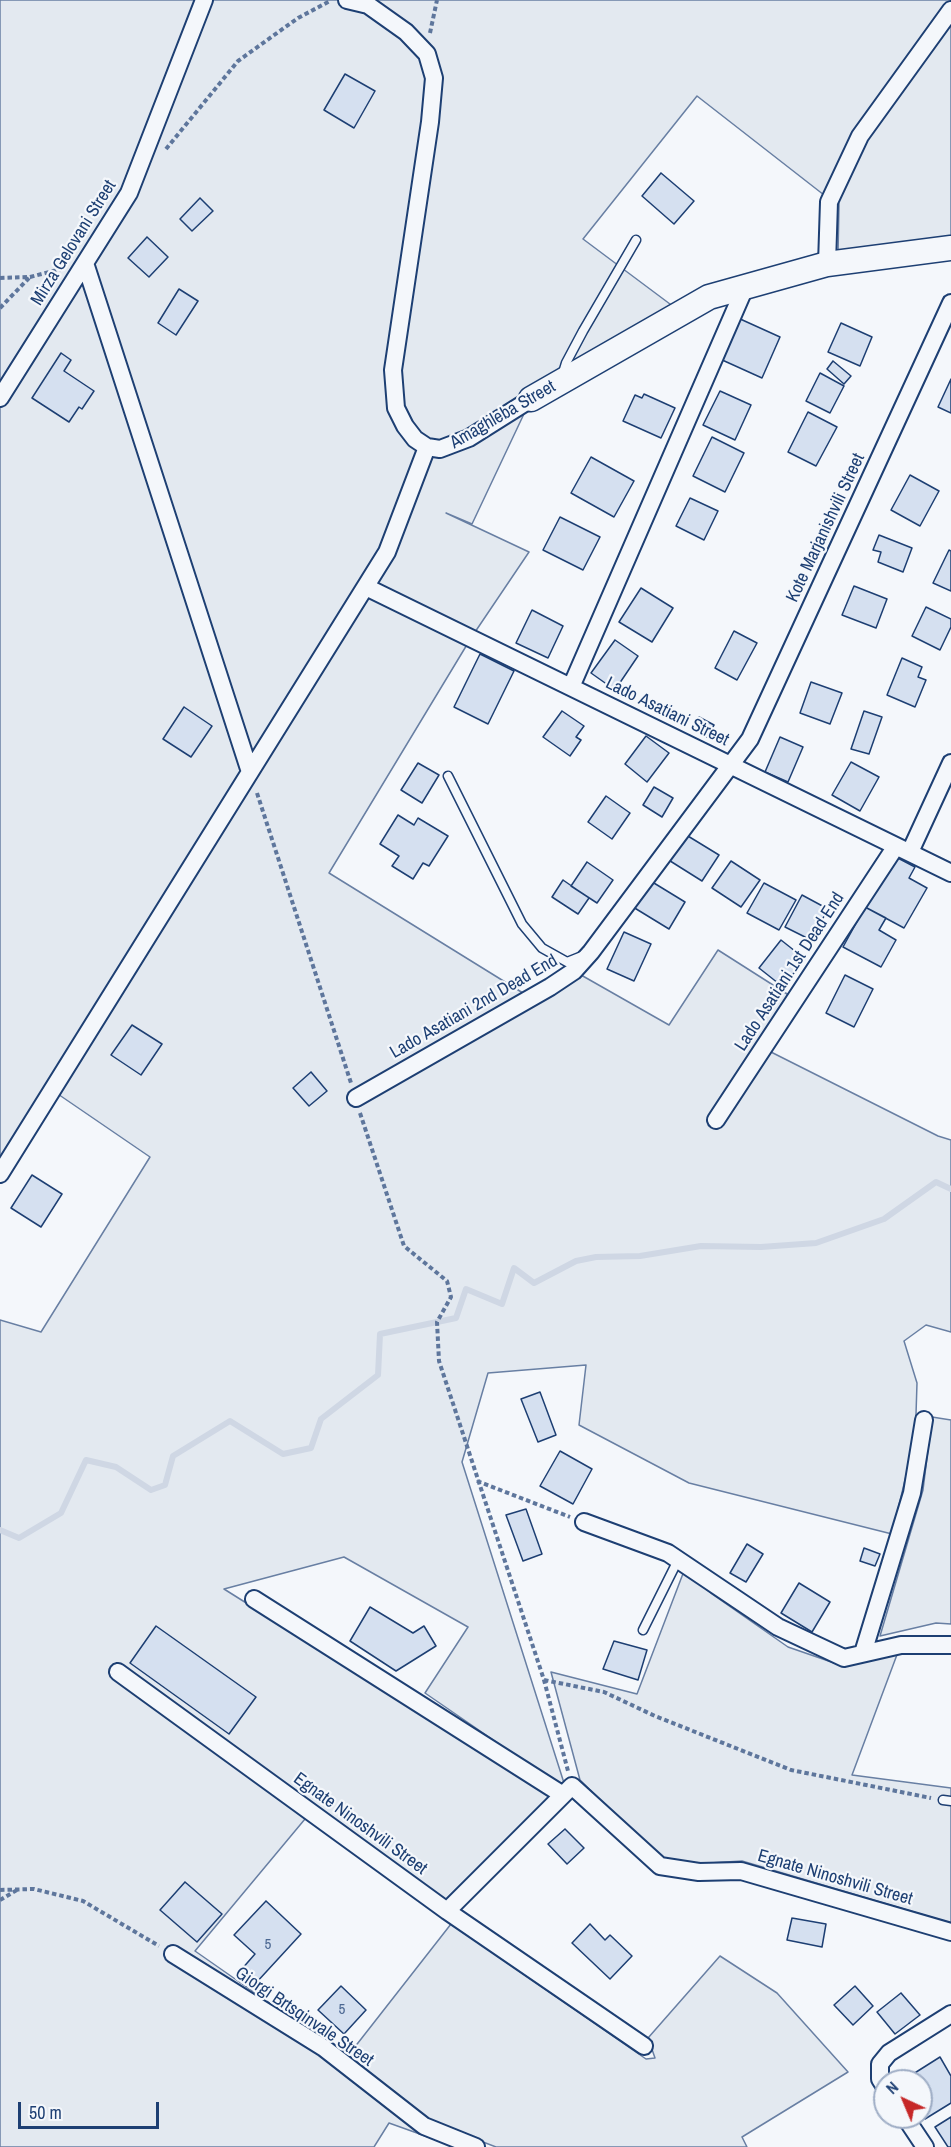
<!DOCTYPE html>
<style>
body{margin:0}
#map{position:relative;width:951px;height:2147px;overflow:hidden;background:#f4f7fb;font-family:"Archivo Narrow",sans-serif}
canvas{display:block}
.north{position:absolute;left:873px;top:2069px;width:60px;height:60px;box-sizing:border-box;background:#f4f7fb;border:2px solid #9eadc5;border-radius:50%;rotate:316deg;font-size:16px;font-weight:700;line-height:24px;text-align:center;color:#1d3f73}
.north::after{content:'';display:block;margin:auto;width:21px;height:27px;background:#c62828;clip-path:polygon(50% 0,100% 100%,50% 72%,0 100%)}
.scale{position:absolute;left:18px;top:2102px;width:141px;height:27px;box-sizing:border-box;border:3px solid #1d3f73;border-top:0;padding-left:8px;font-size:18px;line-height:21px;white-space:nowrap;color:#1d3f73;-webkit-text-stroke:4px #f4f7fb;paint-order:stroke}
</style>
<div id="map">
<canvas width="951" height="2147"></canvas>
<div class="north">N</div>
<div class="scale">50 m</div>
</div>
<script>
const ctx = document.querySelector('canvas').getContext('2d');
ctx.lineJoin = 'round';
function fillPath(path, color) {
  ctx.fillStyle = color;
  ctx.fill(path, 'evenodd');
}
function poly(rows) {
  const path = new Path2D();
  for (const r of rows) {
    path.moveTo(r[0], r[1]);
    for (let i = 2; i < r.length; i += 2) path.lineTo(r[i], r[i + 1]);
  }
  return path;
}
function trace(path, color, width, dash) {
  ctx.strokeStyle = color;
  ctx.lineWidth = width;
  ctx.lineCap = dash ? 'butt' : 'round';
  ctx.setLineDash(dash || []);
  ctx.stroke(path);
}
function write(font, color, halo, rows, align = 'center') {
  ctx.font = font + ' "Archivo Narrow",sans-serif';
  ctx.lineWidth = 4.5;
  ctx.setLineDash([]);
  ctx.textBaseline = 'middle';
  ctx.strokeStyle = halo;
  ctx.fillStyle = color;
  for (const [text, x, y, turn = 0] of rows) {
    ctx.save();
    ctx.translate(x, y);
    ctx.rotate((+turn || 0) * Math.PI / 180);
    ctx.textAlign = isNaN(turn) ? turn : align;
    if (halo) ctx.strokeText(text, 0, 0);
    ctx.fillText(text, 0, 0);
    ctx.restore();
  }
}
const green = poly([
 [0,0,951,0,951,237,838,254,839,204,824,195,697,96,583,239,682,313,531,399,472,524,446,513,529,552,471,638,329,873,531,998,574,971,669,1025,718,950,795,999,763,1048,938,1136,951,1140,951,1332,926,1325,904,1341,917,1383,914,1477,906,1476,892,1534,689,1483,579,1425,586,1365,488,1373,462,1462,564,1783,560,1786,425,1693,468,1627,344,1557,224,1589,552,1795,445,1900,277,1780,271,1792,305,1819,195,1951,347,2057,451,1924,646,2059,655,2058,648,2038,720,1956,777,1993,848,2072,742,2137,747,2147,496,2147,457,2132,456,2147,389,2123,374,2147,0,2147,0,1320,41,1332,150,1157,52,1090,0,1174,0,0],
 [932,1417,951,1420,951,1624,936,1623,880,1636,923,1490,932,1417],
 [684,1571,712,1594,788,1647,843,1666,898,1652,852,1775,951,1788,951,1923,742,1861,694,1864,660,1858,580,1780,551,1672,637,1694,684,1571]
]);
fillPath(green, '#e3e9f0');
trace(green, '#687fa3', 1.5);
trace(poly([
 [0,1530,19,1538,61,1513,86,1460,116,1467,151,1490,165,1485,173,1456,230,1421,283,1454,311,1448,321,1419,378,1375,380,1334,456,1318,466,1289,502,1304,514,1268,534,1283,576,1261,596,1257,640,1256,701,1246,761,1247,816,1243,884,1219,936,1182,951,1189]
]), '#cfd7e4', 6);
const building = poly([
 [345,74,375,91,354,128,324,110,345,74],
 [661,173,694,201,674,224,642,196,661,173],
 [200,198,213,211,192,231,180,219,200,198],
 [147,237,168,257,149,277,128,258,147,237],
 [179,289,198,301,176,335,158,323,179,289],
 [738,318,780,337,762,378,720,359,738,318],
 [841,323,872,337,860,366,828,352,841,323],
 [61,353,71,360,64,371,94,391,82,409,79,407,69,422,32,398,61,353],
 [833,361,851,376,844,384,827,369,833,361],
 [820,373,844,386,830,413,806,401,820,373],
 [951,379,951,413,938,407,951,379],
 [720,391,751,405,735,440,703,425,720,391],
 [644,394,675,408,661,438,623,421,635,395,642,398,644,394],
 [808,412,837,427,816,466,788,452,808,412],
 [712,437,744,453,725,492,693,476,712,437],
 [591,457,634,481,614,517,571,493,591,457],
 [910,475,939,491,920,526,891,510,910,475],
 [690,498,718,511,704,540,676,526,690,498],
 [560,517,600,537,583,570,543,550,560,517],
 [879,535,912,548,903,572,878,562,881,552,873,550,879,535],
 [949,550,951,551,951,591,933,583,949,550],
 [854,586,887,599,876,628,842,615,854,586],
 [641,588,673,608,652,642,619,622,641,588],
 [926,607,951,619,951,627,940,650,912,636,926,607],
 [532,610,563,626,548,658,516,643,532,610],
 [734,631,757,643,737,680,715,668,734,631],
 [615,640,638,656,615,690,591,673,615,640],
 [480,654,514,671,488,724,454,707,480,654],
 [902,658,922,667,918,677,926,680,915,707,887,695,902,658],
 [811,682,842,693,830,724,800,713,811,682],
 [184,707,212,726,191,757,163,739,184,707],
 [562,711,584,726,576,737,581,740,570,756,543,737,562,711],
 [864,711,882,717,869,754,851,749,864,711],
 [699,717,714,725,707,737,692,728,699,717],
 [646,736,669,753,647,782,625,764,646,736],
 [780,737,803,747,788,782,765,772,780,737],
 [851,762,879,777,860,811,832,795,851,762],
 [418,763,439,775,422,803,401,790,418,763],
 [654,787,673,798,662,817,643,805,654,787],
 [606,796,630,813,612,839,588,822,606,796],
 [398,815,414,825,418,818,448,836,429,866,423,863,413,879,392,866,399,856,380,844,398,815],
 [683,833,719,855,702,881,667,859,683,833],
 [894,856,915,867,909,878,927,888,904,928,865,907,894,856],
 [731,861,760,880,741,907,712,888,731,861],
 [587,862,613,880,597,903,571,886,587,862],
 [563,880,589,898,578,914,552,897,563,880],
 [649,880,685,902,669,929,633,907,649,880],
 [764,883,796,900,779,930,747,913,764,883],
 [802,895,828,909,811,940,785,927,802,895],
 [865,907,886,918,879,930,896,940,881,967,843,947,865,907],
 [624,932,651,944,634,981,607,969,624,932],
 [781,940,805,959,783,987,759,968,781,940],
 [845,975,873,989,854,1027,826,1013,845,975],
 [132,1025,162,1044,141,1075,111,1055,132,1025],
 [311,1072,327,1091,309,1106,293,1088,311,1072],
 [32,1175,62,1194,41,1227,11,1208,32,1175],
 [540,1392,556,1435,538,1442,521,1399,540,1392],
 [560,1451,592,1469,573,1504,540,1486,560,1451],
 [526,1509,542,1554,523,1561,506,1515,526,1509],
 [747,1544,763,1554,746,1582,730,1573,747,1544],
 [864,1548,880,1554,875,1566,860,1561,864,1548],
 [799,1583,830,1602,812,1632,781,1613,799,1583],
 [370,1607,413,1633,424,1626,436,1646,396,1671,350,1641,370,1607],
 [156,1626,256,1697,229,1734,130,1663,156,1626],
 [614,1641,647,1650,638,1680,603,1669,614,1641],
 [565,1829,584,1848,567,1864,548,1844,565,1829],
 [185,1882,222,1914,197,1942,160,1910,185,1882],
 [266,1901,301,1934,255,1984,241,1970,255,1954,234,1935,266,1901],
 [792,1918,826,1924,822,1947,787,1940,792,1918],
 [590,1924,605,1940,610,1935,632,1956,610,1979,572,1943,590,1924],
 [341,1986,366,2010,344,2034,318,2010,341,1986],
 [855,1986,873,2006,853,2025,834,2005,855,1986],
 [901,1993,920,2015,895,2034,877,2012,901,1993],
 [940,2057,951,2076,951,2103,925,2119,921,2112,921,2081,902,2081,940,2057],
 [951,2117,951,2147,948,2147,935,2127,951,2117]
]);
fillPath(building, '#d5e0f0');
trace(building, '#1d3f73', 1.5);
const lane = poly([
 [562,376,566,363,583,331,636,240],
 [448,776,522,924,542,948,567,962,582,956],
 [643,1630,678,1560],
 [943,1800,951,1801]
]);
const street = poly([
 [347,0,368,5,406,32,427,54,434,78,430,122,393,370,396,408,405,426,415,439,427,447,440,449,469,438,531,399],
 [85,263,250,772],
 [827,264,829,202,860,136,951,10],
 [0,398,129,193,204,0],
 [366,587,951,873],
 [571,687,746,285],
 [910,852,951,763],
 [356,1098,550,987,574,971,591,952,750,739,951,303],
 [716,1120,896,846],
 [0,1174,387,552,427,447],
 [584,1522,668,1553,778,1627,844,1658,901,1645,951,1645],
 [254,1599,563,1795],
 [863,1653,912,1493,924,1420],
 [118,1672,447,1911,572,1786,660,1866,699,1872,741,1871,951,1932],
 [447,1911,644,2046],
 [173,1954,324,2048,424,2126,476,2147],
 [885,2087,880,2079,880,2064,889,2053,951,2014],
 [905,2117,925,2147]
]);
const secondary = poly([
 [531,399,709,297,827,264,951,248]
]);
trace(lane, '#1d3f73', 11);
trace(street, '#1d3f73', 20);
trace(secondary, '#1d3f73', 27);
trace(poly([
 [430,33,437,0],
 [166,149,238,61,298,18,330,1],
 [0,278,30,277,61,269],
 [0,308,29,278],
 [257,793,351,1083],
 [360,1113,404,1246,447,1281,451,1297,437,1322,439,1361,544,1680,568,1771],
 [477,1481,570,1517],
 [544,1680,604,1692,655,1716,791,1770,931,1798],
 [0,1890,34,1889,83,1901,159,1946],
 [0,1900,17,1890]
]), '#5e769c', 4, [4.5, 3]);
trace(lane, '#f4f7fb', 8);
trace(street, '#f4f7fb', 16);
trace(secondary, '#f4f7fb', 24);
write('15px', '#4b6792', null, [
 ["5",268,1945],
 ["5",342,2010]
]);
write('18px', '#1d3f73', '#f4f7fb', [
 ["Mirza Gelovani Street",74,243,-58],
 ["Amaghleba Street",503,415,-30],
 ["Kote Marjanishvili Street",826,528,-65],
 ["Lado Asatiani Street",667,712,26],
 ["Lado Asatiani 1st Dead End",790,972,-57],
 ["Lado Asatiani 2nd Dead End",474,1007,-30],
 ["Egnate Ninoshvili Street",360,1824,36],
 ["Egnate Ninoshvili Street",835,1878,16],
 ["Giorgi Brtsqinvale Street",304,2017,34]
]);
</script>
